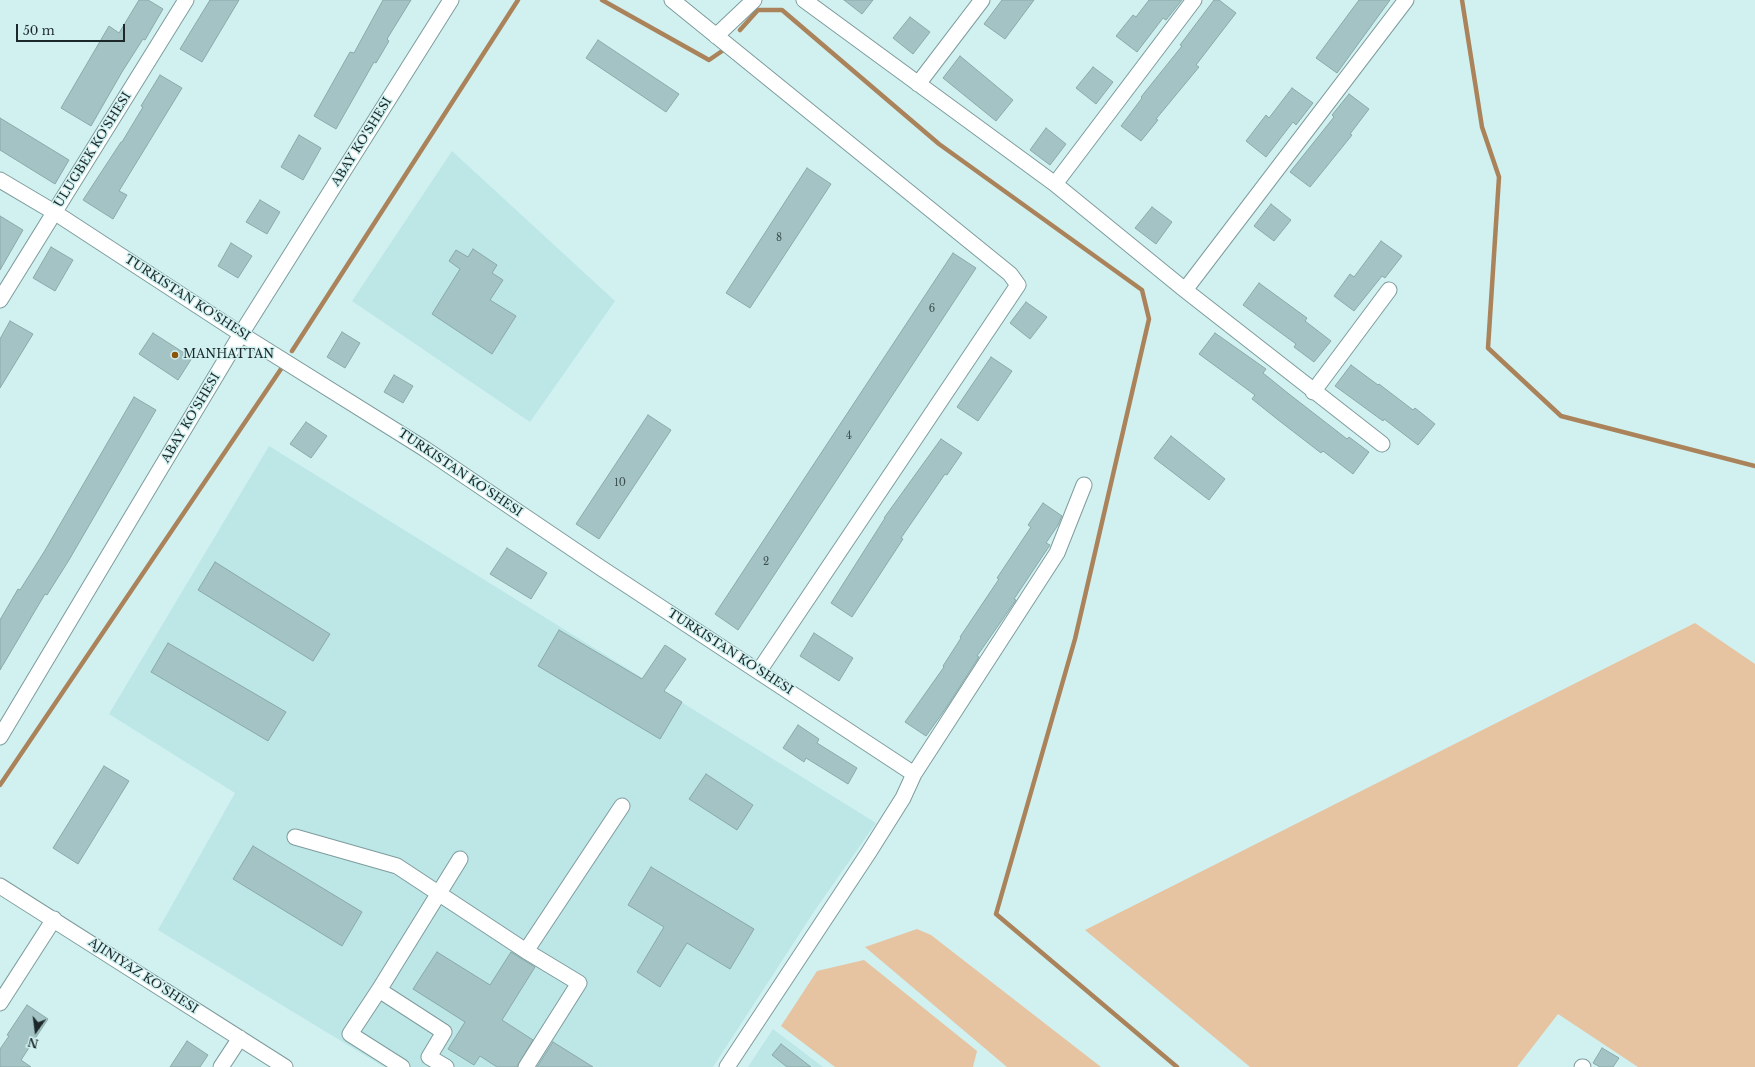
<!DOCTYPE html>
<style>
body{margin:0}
#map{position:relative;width:1755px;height:1067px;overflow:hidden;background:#d1f1f1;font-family:"Libre Baskerville",serif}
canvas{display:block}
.north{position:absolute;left:16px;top:1011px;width:40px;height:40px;-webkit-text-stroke:3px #d1f1f1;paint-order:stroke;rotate:194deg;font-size:11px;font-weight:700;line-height:16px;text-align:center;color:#1c2829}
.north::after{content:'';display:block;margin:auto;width:14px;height:18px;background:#1c2829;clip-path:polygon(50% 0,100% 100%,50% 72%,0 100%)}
.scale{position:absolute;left:16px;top:24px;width:109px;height:18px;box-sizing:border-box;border:2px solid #1c2829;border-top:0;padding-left:5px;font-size:12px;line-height:14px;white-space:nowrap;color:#1c2829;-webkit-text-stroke:3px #d1f1f1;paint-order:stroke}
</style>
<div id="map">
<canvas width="1755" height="1067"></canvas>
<div class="north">N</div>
<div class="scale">50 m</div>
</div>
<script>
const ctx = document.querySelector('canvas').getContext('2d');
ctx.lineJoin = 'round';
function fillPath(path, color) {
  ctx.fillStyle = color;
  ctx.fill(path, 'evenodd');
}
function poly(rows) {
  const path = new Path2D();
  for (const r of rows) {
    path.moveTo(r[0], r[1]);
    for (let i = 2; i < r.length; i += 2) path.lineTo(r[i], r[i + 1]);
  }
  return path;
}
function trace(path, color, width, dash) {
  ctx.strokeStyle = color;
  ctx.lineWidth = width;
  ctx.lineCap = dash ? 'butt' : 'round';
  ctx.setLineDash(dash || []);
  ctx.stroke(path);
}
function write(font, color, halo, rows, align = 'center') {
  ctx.font = font + ' "Libre Baskerville",serif';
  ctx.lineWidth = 3;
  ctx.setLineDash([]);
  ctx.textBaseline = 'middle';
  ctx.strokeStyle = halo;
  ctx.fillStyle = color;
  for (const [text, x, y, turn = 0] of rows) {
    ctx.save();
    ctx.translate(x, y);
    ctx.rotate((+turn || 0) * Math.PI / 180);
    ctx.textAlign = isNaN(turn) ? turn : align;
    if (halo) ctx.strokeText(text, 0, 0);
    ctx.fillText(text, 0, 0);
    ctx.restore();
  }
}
fillPath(poly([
 [452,151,615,301,530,422,352,301],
 [269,446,876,823,815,910,713,1067,384,1067,158,930,235,793,109,714],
 [773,1029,823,1067,748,1067]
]), '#bde6e7');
fillPath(poly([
 [1695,623,1755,664,1755,1067,1638,1067,1558,1014,1517,1067,1250,1067,1085,930],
 [917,929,931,935,1101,1067,1007,1067,865,947],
 [864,960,977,1051,973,1067,835,1067,781,1026,817,971]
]), '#e6c3a1');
trace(poly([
 [602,0,709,60,725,49],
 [1462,0,1482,127,1499,177,1488,348,1561,416,1755,466],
 [740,30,758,10,782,10,939,144,1142,290,1149,319,1075,639,996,914,1177,1067],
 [292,351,518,0],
 [0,785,281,369]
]), '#ab835b', 4.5);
const building = poly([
 [139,0,148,0,163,9,145,40,143,39,122,72,91,126,61,108,109,26,119,33,139,0],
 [210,0,239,0,202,62,180,49,210,0],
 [383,0,411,0,387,39,389,41,376,63,374,62,336,129,314,116,350,52,354,53,383,0],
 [844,0,873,0,862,14,844,0],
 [1002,0,1034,0,1005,39,984,24,1002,0],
 [1149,0,1182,0,1166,20,1163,18,1137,52,1116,36,1133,15,1136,17,1149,0],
 [1214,0,1219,0,1236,13,1196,65,1199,67,1156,119,1158,120,1141,141,1121,126,1142,98,1141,97,1182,46,1180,45,1214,0],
 [1359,0,1390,0,1337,73,1316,58,1359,0],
 [910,17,930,32,913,54,893,38,910,17],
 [598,40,679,94,666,112,586,58,598,40],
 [960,56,1013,100,996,121,943,78,960,56],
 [1093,67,1113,82,1096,104,1076,88,1093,67],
 [160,75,182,88,119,191,127,195,113,219,83,200,121,142,122,142,143,107,141,106,160,75],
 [1292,88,1313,103,1296,125,1293,122,1266,157,1246,141,1266,115,1269,118,1292,88],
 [1349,94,1369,109,1350,134,1352,135,1310,187,1290,172,1334,117,1332,115,1349,94],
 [0,118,69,160,55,184,0,150,0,118],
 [1046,128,1066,144,1050,165,1030,150,1046,128],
 [299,135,321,148,303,180,281,167,299,135],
 [807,168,831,184,750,308,726,293,807,168],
 [260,200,280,212,267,234,246,222,260,200],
 [1271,204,1291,220,1274,241,1254,226,1271,204],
 [1152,207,1172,222,1156,244,1135,228,1152,207],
 [0,216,23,230,0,270,0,216],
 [1381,241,1402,256,1385,278,1382,276,1354,311,1334,296,1350,274,1354,277,1381,241],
 [231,243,252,256,238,278,218,266,231,243],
 [51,247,73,260,55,291,33,278,51,247],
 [473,249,497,265,492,273,503,280,490,300,516,316,492,354,432,314,460,269,449,261,456,250,468,257,473,249],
 [953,253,976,268,738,630,715,614,953,253],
 [1259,283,1307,318,1305,321,1331,341,1314,362,1294,347,1296,344,1243,305,1259,283],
 [1026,302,1047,317,1030,339,1010,323,1026,302],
 [10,321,33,334,0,388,0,339,10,321],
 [342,332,360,343,345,368,327,357,342,332],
 [153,333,192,358,178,380,139,354,153,333],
 [1215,333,1266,369,1263,373,1289,394,1347,439,1349,437,1369,452,1353,474,1323,451,1321,453,1277,419,1252,399,1255,395,1199,354,1215,333],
 [991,357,1012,371,978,421,957,407,991,357],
 [1351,365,1378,385,1379,384,1413,410,1415,408,1435,424,1418,445,1384,419,1383,421,1335,386,1351,365],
 [394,375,413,386,403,403,384,392,394,375],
 [134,397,156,410,69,560,47,595,45,594,0,670,0,620,18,589,20,590,44,552,134,397],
 [648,415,671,430,599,539,576,524,648,415],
 [306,422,327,436,311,458,290,444,306,422],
 [1171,436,1225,479,1209,500,1154,458,1171,436],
 [941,439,962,453,947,475,945,474,901,538,903,539,852,617,831,603,885,518,884,518,941,439],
 [1043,503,1062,516,1058,525,1046,543,1050,545,1014,599,1016,600,977,656,979,657,946,708,926,736,905,722,944,667,943,666,961,638,960,637,999,579,997,578,1031,527,1028,525,1043,503],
 [507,548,547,573,531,599,490,574,507,548],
 [215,562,330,634,313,661,198,590,215,562],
 [559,630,642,679,665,645,686,659,664,691,682,702,660,739,538,666,559,630],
 [814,633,853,658,839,681,800,656,814,633],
 [168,643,286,712,268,741,151,672,168,643],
 [798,725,819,739,817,743,857,768,848,784,806,758,804,762,783,748,798,725],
 [104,766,129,781,78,864,53,848,104,766],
 [706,774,753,805,737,830,689,799,706,774],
 [253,846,362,912,342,946,233,879,253,846],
 [651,867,754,929,730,969,687,943,660,987,637,972,664,927,628,905,651,867],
 [437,952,490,985,511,952,535,967,502,1020,533,1040,517,1067,497,1067,480,1056,474,1065,448,1049,465,1022,413,989,437,952],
 [27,1005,48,1019,21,1060,31,1067,0,1067,0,1049,9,1036,7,1035,27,1005],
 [187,1041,208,1055,200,1067,170,1067,187,1041],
 [553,1042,593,1067,537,1067,553,1042],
 [781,1044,811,1067,787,1067,772,1055,781,1044],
 [1602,1048,1619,1058,1613,1067,1600,1067,1593,1063,1602,1048]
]);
fillPath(building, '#a4c3c4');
trace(building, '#8ba9a9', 1);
const minor = poly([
 [672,0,1010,274,1018,285,759,671],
 [804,0,1055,184,1185,290,1382,444],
 [716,36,754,0],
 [918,84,982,0],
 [0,180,54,212,241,334,425,449,601,568,914,774],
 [1055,184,1194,0],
 [1185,290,1406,0],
 [0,300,186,0],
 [1313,392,1389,290],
 [0,737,241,334,451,0],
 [295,837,397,866,526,951,579,983,526,1067],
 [0,886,285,1067],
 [526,951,622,806],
 [379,990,444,1032,429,1057,446,1067],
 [0,1003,54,919],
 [221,1067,240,1038],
 [402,1067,350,1034,379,990,460,859],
 [727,1067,869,852,903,798,914,774,1057,553,1084,485],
 [1582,1067,1583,1067]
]);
trace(minor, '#7e9c9d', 17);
trace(minor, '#fff', 15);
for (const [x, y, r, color] of [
 [175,355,4,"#8b5308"]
]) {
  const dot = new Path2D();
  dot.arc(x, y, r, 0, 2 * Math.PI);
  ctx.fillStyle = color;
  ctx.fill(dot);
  trace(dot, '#d1f1f1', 1.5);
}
write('10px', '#3e4f50', null, [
 ["8",779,238],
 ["6",932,309],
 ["4",849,436],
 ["10",620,483],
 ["2",766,562]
]);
write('12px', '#1c2829', '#d1f1f1', [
 ["ABAY KO'SHESI",362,142,-58],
 ["ULUGBEK KO'SHESI",93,150,-58],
 ["TURKISTAN KO'SHESI",187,298,33],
 ["ABAY KO'SHESI",191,418,-59],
 ["TURKISTAN KO'SHESI",460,473,34],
 ["TURKISTAN KO'SHESI",730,652,33],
 ["AJINIYAZ KO'SHESI",143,976,33]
]);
write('12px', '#1c2829', '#d1f1f1', [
 ["MANHATTAN",183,355]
], 'left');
</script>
